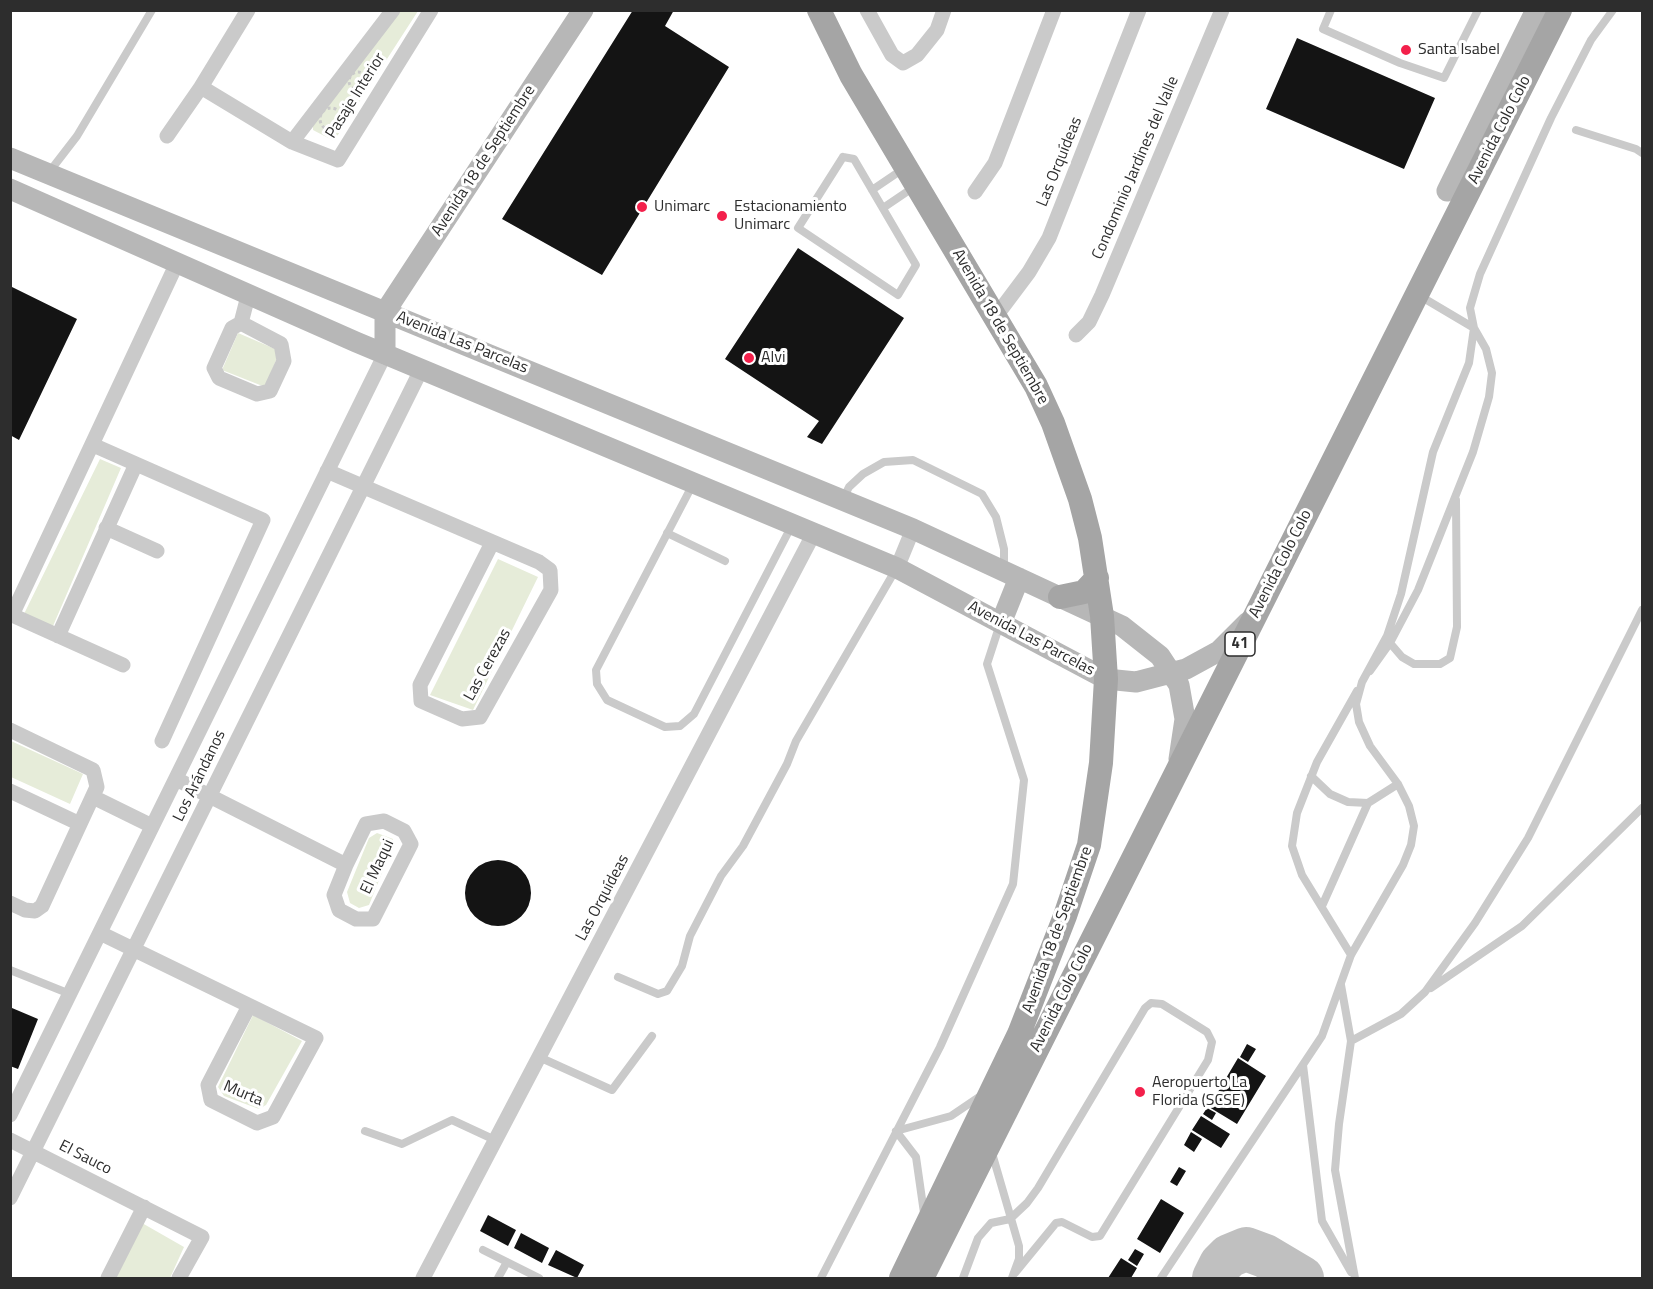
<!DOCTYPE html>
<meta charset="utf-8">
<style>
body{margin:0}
#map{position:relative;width:1653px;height:1289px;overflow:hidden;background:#fff;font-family:"Titillium Web",sans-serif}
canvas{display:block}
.frame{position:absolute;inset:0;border:12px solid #2d2d2d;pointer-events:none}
</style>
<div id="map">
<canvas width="1653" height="1289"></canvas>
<div class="frame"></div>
</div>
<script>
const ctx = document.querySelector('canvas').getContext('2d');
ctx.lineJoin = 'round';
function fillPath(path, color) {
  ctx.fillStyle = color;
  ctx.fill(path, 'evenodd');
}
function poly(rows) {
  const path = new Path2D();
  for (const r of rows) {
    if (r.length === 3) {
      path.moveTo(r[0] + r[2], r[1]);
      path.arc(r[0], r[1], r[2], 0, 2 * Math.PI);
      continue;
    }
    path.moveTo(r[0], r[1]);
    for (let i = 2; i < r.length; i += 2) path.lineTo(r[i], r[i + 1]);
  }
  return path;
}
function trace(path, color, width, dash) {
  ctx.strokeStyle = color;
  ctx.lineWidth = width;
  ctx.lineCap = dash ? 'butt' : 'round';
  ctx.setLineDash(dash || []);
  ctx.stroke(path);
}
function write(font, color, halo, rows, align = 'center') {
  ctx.font = font + ' "Titillium Web",sans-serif';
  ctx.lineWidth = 6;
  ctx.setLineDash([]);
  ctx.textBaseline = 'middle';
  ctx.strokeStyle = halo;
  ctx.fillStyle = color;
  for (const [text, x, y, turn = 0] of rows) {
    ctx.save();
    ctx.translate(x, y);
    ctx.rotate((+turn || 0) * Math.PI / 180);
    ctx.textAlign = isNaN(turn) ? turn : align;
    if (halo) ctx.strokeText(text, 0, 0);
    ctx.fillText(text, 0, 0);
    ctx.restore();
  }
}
fillPath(poly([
 [401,11,418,11,334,141,313,130,313,118,392,17],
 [238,333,280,351,265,387,222,370],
 [100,459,121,468,53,626,24,614],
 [498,559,538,577,473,710,430,695],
 [11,741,83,774,70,804,11,777],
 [377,833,393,839,393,846,369,905,359,908,350,903,347,892,369,838],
 [253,1015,302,1041,266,1105,259,1109,224,1096,218,1087],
 [142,1223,184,1247,170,1278,115,1278]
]), '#e6ecd9');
trace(poly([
 [1214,1278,1221,1264,1229,1256,1246,1249,1265,1256,1302,1278]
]), '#c0c0c0', 44);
fillPath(poly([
 [633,10,674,10,665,26,729,67,602,275,502,219],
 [1297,38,1435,98,1404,169,1266,109],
 [798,248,904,318,822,444,807,437,819,421,725,359],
 [10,286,77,319,19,440,10,435],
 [498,893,33],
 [12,1008,38,1019,18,1069,10,1066],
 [1247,1044,1256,1049,1248,1062,1240,1057],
 [1238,1058,1266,1076,1237,1124,1209,1107],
 [1207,1108,1216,1113,1212,1120,1203,1114],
 [1201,1116,1230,1134,1221,1148,1192,1130],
 [1191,1132,1202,1139,1194,1152,1184,1145],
 [1179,1167,1186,1171,1177,1186,1170,1182],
 [1161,1199,1184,1213,1160,1253,1137,1239],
 [488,1215,516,1230,508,1246,480,1231],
 [521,1233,549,1248,542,1263,514,1248],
 [1135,1249,1144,1254,1137,1266,1128,1260],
 [556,1250,584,1265,577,1278,548,1265],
 [1121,1258,1137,1268,1131,1278,1108,1278]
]), '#141414');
trace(poly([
 [358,81,9],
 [331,119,11]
]), '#cacaca', 3, [3, 3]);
trace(poly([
 [1331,10,1323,29,1400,63,1444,78,1478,10],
 [1576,130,1636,149,1642,153],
 [843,157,854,159,916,265,898,295,798,228,843,157],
 [50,171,77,136,152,10],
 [872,190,903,169],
 [883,208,914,187],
 [693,484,596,670,597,684,607,700,665,727,680,726,694,714,791,527],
 [843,499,849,487,863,474,884,462,913,460,982,494,996,517,1004,549,1004,569],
 [667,533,725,561],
 [1390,643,1402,657,1414,664,1440,664,1450,658,1457,627,1456,500],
 [1370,671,1390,643,1418,590,1473,452,1489,397,1492,373,1486,349,1474,328,1420,296],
 [1311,776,1330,794,1348,802,1368,803,1398,784],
 [1322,906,1368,803],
 [1351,955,1302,875,1292,846,1297,813,1317,762,1357,691],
 [10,970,70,994],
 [618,977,658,994,667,991,682,966,690,936,721,876,743,846,787,764,796,741,896,569],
 [1341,985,1351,1041,1339,1124,1335,1170,1355,1278],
 [1431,988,1522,926,1642,808],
 [1351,1041,1401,1014,1425,992,1475,923,1528,838,1642,610],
 [539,1057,612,1090,652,1036],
 [1303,1065,1322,1221,1351,1272],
 [365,1131,402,1144,452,1120,495,1140],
 [992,1153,1019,1246,1019,1259,1012,1278],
 [924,1213,916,1157,896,1131,951,1116,979,1097],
 [483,1250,539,1278],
 [498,1278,507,1262],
 [821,1278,940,1047,1013,884,1024,780,987,664,1000,624],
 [963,1278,978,1238,991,1223,1010,1219,1027,1203,1038,1188,1145,1008,1151,1003,1162,1004,1207,1032,1212,1042,1208,1060,1100,1236,1092,1237,1062,1222,1056,1223,1015,1273],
 [1161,1278,1322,1036,1351,955,1403,865,1411,845,1414,826,1409,806,1398,784,1370,746,1359,722,1356,704,1362,682,1387,636,1401,594,1433,452,1469,363,1474,328,1470,308,1480,274,1551,118,1591,40,1613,10]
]), '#cacaca', 8);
trace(poly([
 [248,10,201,87,292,142,338,160,431,10],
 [867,10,892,55,903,63,917,55,937,30,944,10],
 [167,136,201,87],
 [292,142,393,10],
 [975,192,995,163,1054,10],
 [996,316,1029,272,1049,238,1139,10],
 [241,323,281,344,284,361,270,391,257,394,219,378,214,368,232,328,241,323,248,296],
 [1076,335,1089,322,1102,295,1222,10],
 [93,445,263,520,162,741],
 [327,471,539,562,550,570,551,590,480,717,462,719,421,701,420,685,492,543],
 [106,528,157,551],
 [897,568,913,529],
 [58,636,136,464],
 [123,665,12,615,177,263],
 [10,730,93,770,97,787,42,906,35,911,25,910,10,903],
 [176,779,346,865,366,824,384,821,404,831,411,844,373,919,356,919,339,910,334,895,346,865],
 [10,791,80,824],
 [93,797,152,826],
 [100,933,316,1038,273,1117,257,1123,211,1100,208,1085,249,1006],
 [10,1115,385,354],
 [10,1140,202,1237,179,1278],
 [10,1198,421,370],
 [108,1278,144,1207],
 [423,1278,814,533]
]), '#cacaca', 15);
trace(poly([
 [10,158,913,529,1122,626,1160,656,1179,685,1185,719,1179,759],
 [10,189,356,342,897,568,1106,679,1136,682,1186,669,1219,651,1248,622],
 [1447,191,1536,10],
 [385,312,583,10],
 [385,354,385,312],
 [1001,623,1019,578]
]), '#b7b7b7', 21);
trace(poly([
 [819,10,851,75,1036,386,1053,423,1080,499,1090,538,1102,616,1106,679,1101,763,1089,845,1065,916,1019,1034,901,1278],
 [1060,597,1084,592,1097,578],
 [922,1278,1560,10]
]), '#a5a5a5', 24);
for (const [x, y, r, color] of [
 [1406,50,6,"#f3204b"],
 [642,207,6,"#f3204b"],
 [722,216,6,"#f3204b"],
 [749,358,6,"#f3204b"],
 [1140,1092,6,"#f3204b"]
]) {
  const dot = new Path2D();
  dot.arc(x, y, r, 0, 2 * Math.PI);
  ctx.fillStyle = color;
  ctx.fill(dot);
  trace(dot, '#fff', 2);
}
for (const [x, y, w] of [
 [1240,644,30]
]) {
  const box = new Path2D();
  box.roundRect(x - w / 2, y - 12, w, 24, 4.5);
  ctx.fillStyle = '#fff';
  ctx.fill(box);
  trace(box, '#2d2d2d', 1.5);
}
write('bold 15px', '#2d2d2d', null, [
 ["41",1240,644]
]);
write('16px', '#2d2d2d', '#fff', [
 ["Santa Isabel",1418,50],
 ["Unimarc",654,207],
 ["Estacionamiento",734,207],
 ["Unimarc",734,225],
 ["Alvi",761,358],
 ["Aeropuerto La",1152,1083],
 ["Florida (SCSE)",1152,1101]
], 'left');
write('16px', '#2d2d2d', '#fff', [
 ["Pasaje Interior",356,96,-58],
 ["Avenida Colo Colo",1500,130,-63],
 ["Avenida 18 de Septiembre",484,161,-57],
 ["Las Orquídeas",1060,162,-68],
 ["Condominio Jardines del Valle",1136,168,-67],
 ["Avenida 18 de Septiembre",1000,327,60],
 ["Avenida Las Parcelas",462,343,22],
 ["Avenida Colo Colo",1281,564,-63],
 ["Avenida Las Parcelas",1031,639,28],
 ["Las Cerezas",488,665,-61],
 ["Los Arándanos",200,776,-64],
 ["El Maqui",378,867,-65],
 ["Las Orquídeas",603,898,-62],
 ["Avenida 18 de Septiembre",1058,930,-70],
 ["Avenida Colo Colo",1062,998,-63],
 ["Murta",243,1094,23],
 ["El Sauco",85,1158,27]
]);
</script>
